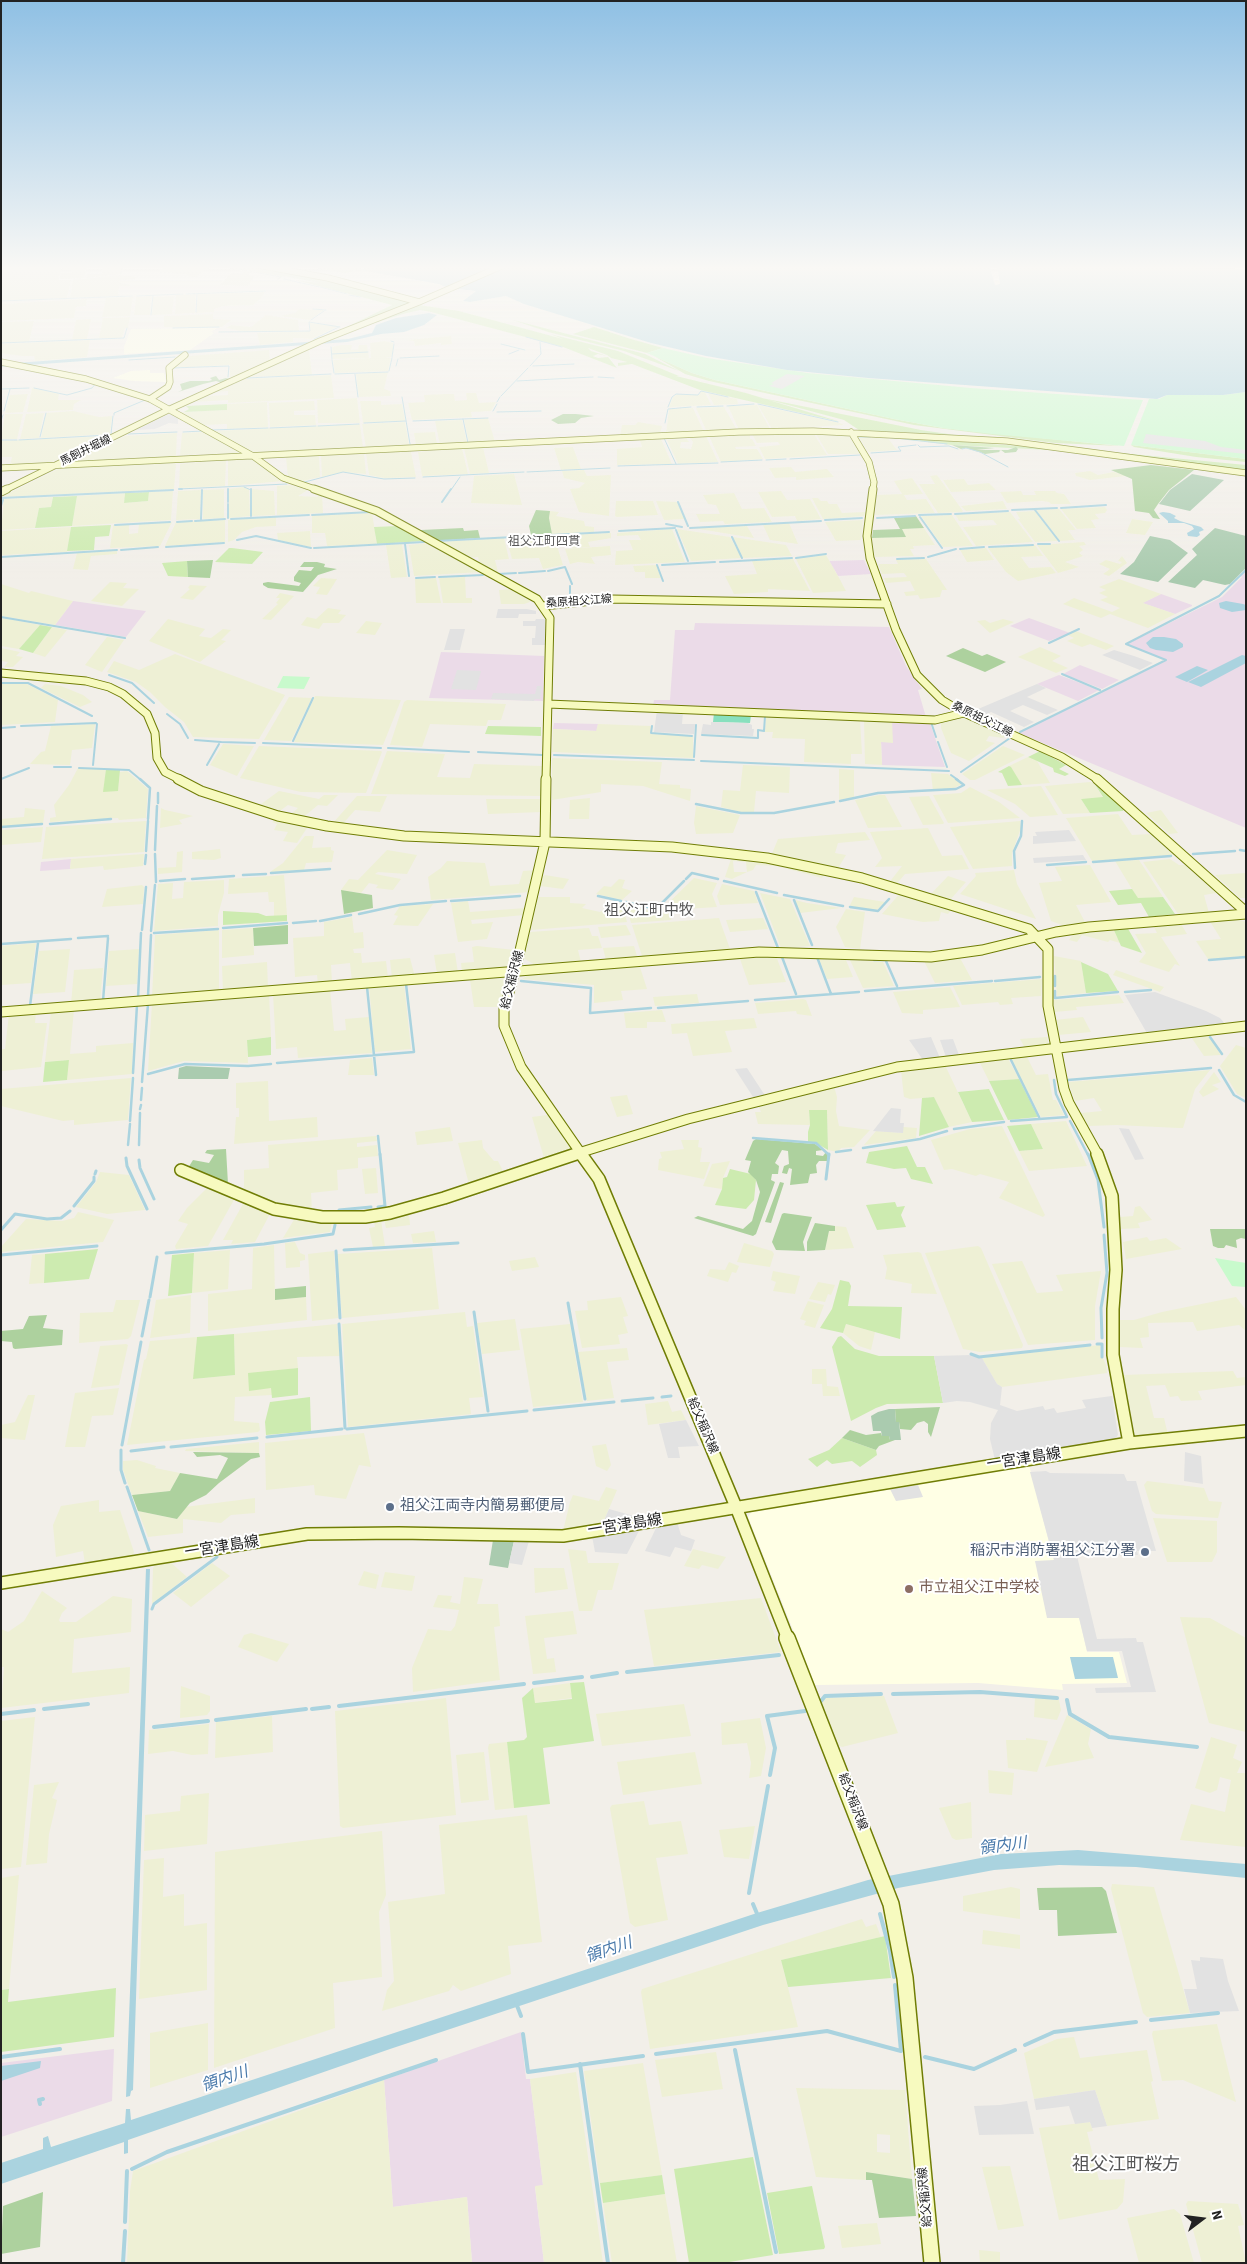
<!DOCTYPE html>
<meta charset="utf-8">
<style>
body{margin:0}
#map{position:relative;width:1247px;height:2264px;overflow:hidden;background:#f2efe9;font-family:"Source Sans 3",sans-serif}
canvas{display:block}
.frame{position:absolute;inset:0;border:2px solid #222;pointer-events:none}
.north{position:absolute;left:1177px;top:2194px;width:50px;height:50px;-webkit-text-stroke:4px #fff;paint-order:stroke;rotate:75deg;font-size:14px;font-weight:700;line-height:20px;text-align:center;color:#222}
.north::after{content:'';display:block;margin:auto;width:18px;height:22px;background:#222;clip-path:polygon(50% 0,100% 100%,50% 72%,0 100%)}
</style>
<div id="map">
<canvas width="1247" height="2264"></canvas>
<div class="frame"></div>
<div class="north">N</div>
</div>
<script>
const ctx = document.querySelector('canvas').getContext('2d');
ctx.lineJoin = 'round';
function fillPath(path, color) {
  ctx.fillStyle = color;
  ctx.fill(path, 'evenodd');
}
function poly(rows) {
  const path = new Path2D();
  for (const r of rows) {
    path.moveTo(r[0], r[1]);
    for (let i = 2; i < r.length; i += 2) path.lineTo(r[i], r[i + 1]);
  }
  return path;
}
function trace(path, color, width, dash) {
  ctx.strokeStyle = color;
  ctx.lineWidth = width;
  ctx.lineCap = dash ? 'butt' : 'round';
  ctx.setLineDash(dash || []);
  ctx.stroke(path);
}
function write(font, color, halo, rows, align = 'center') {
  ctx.font = font + ' "Source Sans 3","Noto Sans JP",sans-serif';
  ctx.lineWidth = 4;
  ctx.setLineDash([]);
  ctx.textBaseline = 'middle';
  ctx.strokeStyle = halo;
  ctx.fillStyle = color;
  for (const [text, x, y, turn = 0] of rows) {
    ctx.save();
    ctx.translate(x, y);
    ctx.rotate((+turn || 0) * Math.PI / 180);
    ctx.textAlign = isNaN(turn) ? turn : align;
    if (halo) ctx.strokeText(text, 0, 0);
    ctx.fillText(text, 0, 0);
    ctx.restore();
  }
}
fillPath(poly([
 [864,560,871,574,838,576,829,561],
 [1246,570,1246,828,1019,733,1166,660,1127,644,1222,597,1242,577,1240,576],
 [1161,594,1192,605,1192,606,1175,614,1142,603],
 [73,601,122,608,146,611,126,637,55,625],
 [1029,618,1070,633,1049,641,1010,626],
 [695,623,889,627,906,666,922,689,918,690,926,717,653,706,654,700,670,700,675,630,694,630],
 [441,652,544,656,543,701,429,698],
 [1080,665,1119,680,1102,689,1063,674],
 [1059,675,1099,690,1078,701,1037,684],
 [892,721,930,723,945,767,882,765,881,742,892,742],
 [554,723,598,724,597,731,553,729],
 [71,859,70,869,40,871,41,862],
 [521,2032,526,2079,530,2079,543,2185,535,2187,544,2263,472,2263,467,2197,393,2207,384,2080],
 [114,2049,112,2101,1,2137,1,2063]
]), '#ebdbe8');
fillPath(poly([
 [217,328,211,332,214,333,190,350,124,354,124,347,131,329],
 [150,370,150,373,164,373,166,382,134,381,113,378,131,371],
 [1029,1465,1054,1561,1035,1562,1079,1617,1087,1652,1119,1652,1127,1683,1062,1684,1063,1690,978,1683,815,1685,748,1517,752,1511]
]), '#ffffe5');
fillPath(poly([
 [1,265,62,265,58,280,71,280,67,298,1,301],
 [64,265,87,265,84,278,60,279,61,273,71,273,72,270,62,270],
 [104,265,122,265,121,274,86,278,87,274,102,274],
 [167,265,214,265,195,277,187,276,188,274,159,272],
 [245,271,251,272,247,275,254,276,248,286,220,285,231,273,240,274],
 [120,275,136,277,135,279,120,280,120,283,134,286,119,286,118,296,70,298,73,280],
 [265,292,261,298,253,305,223,306,214,309,214,312,196,313,198,294],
 [196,294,195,313,175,314,176,295],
 [151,296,150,315,134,315,136,297],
 [174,296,172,314,152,315,153,297],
 [133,297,130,316,102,317,106,298],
 [87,299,86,306,76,307,74,318,1,321,1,304],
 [299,309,324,310,310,320,279,316,295,313],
 [213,314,213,319,231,320,222,327,164,327,164,316],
 [266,315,298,320,299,331,246,332,226,328,231,325,251,327],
 [130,317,128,328,125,328,122,338,99,338,103,318],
 [91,319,87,339,72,340,76,320],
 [34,321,29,342,1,343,1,322],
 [310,323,339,326,312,339,293,338,293,342,260,345,257,333,310,331],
 [451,336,452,344,441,345,441,343,415,346,414,341,407,340],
 [90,340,87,357,35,361,34,356,22,356,1,353,1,344],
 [385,341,393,343,394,348,391,357,385,357,391,358,388,371,335,373,333,360,371,358,370,343],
 [341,345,352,345,351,350,358,350,359,345,367,345,369,358,333,359,332,347],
 [309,349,312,375,247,377,270,367],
 [269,350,270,361,233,378,230,377,230,365,172,368,188,356],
 [388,372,384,389,390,391,391,396,359,397,356,374],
 [331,375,334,398,228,403,228,400,195,402,207,396,228,395,228,391,216,392,243,379],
 [32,388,59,394,58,400,81,400,74,404,73,410,27,412],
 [701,391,705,392,711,405,669,407,673,397,677,394,699,395],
 [466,393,476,393,479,403,496,402,491,411,471,412,472,417,412,420,408,403,425,402,424,395,445,394,454,394,455,401,467,400],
 [708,393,737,399,738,404,714,405],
 [28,394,23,412,5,413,10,395],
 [357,398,360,423,318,423,317,400],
 [314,401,315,410,294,411,294,415,315,415,316,425,270,427,269,403],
 [360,401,381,401,381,405,402,404,405,421,363,423],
 [267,402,268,427,227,429,227,424,202,425,179,412,227,410,227,404],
 [757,405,770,429,739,430,728,406],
 [758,405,840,423,844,425,772,429],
 [724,407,737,430,706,430,696,408],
 [693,408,704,432,666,434,669,409],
 [73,411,99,417,112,416,110,434,41,438,46,413],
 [44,413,39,438,20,439,26,414],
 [5,414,23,414,17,439,1,439],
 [488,418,495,442,469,443,464,420],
 [462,420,467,443,440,445,435,421],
 [405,422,409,445,366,448,362,424],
 [638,422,662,426,660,434,620,436,622,425,635,425],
 [360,424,363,448,256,453,250,452,213,431],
 [204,432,241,453,180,455,182,433],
 [435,432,437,445,416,445,414,433],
 [177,433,176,456,172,457,73,461,125,436],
 [750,434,750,439,752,439,756,446,735,447,736,449,757,449,763,459,721,462,709,436],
 [752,434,814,434,827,455,765,459,759,447,780,445,778,442,757,443],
 [816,434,849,436,860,454,828,454],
 [110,436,50,463,10,465,12,457,1,457,1,441],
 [706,436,718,462,678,464,667,440,687,439,689,442,681,442,680,448,691,449,693,442,689,437],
 [859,437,887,437,897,450,868,452],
 [661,439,672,464,617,465,617,449,642,447,640,440],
 [483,447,489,473,470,474,464,448],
 [573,447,581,469,561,470,554,448],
 [462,448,468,474,422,476,418,452],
 [407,451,411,452,416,477,384,478,369,475,366,453],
 [364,453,366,474,343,472,322,477,321,456],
 [319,456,320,477,298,482,288,478,286,457],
 [249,459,253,460,283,481,228,486,228,460],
 [226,460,225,486,179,488,180,464],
 [173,463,176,464,174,489,1,497,60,468],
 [791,467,795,472,827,469,834,477,796,480,796,477,775,478,769,468],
 [584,470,587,476,611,475,609,516,579,512,570,489,579,488,585,483,564,478,562,471],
 [1090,471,1098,475,1114,472,1126,476,1090,480,1076,476,1075,473],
 [514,474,522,505,471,503,474,476],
 [937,475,963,511,962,512,938,513,919,484,935,484,930,476],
 [912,478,923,494,904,495,907,500,926,499,935,513,875,515,877,495,902,494,894,481],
 [964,479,968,485,989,483,996,490,951,492,943,480],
 [291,485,308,490,298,496,317,497,322,493,323,513,277,515,277,486],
 [243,487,249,489,250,516,229,518,229,489],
 [224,489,224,518,203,519,203,490],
 [252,489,274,491,275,515,252,516],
 [201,490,200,519,176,520,178,491],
 [173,491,171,520,72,526,77,496,125,493,124,503,148,501,149,492],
 [781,491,787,500,810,499,821,519,797,521,795,516,772,517,758,492],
 [1021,491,1023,495,1036,495,1034,491,1055,491,1057,493,1064,494,1071,504,1051,504,1049,502,1042,501,1007,503,1000,492],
 [734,493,742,509,764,508,772,522,725,524,723,521,700,522,696,514,720,514,716,505,708,504,703,495],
 [53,497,51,507,39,508,35,528,1,530,4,499],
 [812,498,818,498,821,501,827,501,829,504,837,504,842,513,865,512,864,516,823,519],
 [616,501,653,501,658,515,617,517,615,516],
 [656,501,677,502,684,519,664,520],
 [1003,501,1007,509,966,511,961,506],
 [1105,507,1107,510,1105,513,1095,514,1099,519,1091,520,1096,528,1077,529,1061,509],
 [1059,509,1076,530,1068,530,1075,540,1060,541,1036,510],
 [550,511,559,512,556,516,584,521,585,526,594,527,594,532,552,534,549,518],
 [1035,511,1058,541,1035,542,1018,519,1020,519,1016,512],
 [1010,512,1033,542,976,546,963,527,997,525,993,520,959,521,955,514],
 [372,513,377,544,327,546,325,533,312,533,312,515],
 [952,515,973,546,943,547,921,516],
 [276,517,276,526,256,527,242,532,234,540,228,542,228,520],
 [1132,519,1153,522,1145,535,1126,533],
 [225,520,225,542,165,546,176,522],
 [863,520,861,540,836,541,825,522],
 [172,522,160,546,110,548,113,525,129,525,129,534,138,533,139,524],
 [789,523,798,544,770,540,763,525],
 [747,526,754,538,693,528],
 [71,527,67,552,1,555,1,531],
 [924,528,935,545,913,546,914,549,910,549,914,556,875,557,872,538,905,537,901,529],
 [672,529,685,562,615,565,616,551,633,550,629,540,641,540,638,535,617,536,617,533],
 [677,529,730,537,742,558,691,561],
 [310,531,311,547,278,540,277,533],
 [611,533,611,538,588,542,590,547,572,548,568,535],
 [554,536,563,565,543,569,539,558,512,559,508,544,525,543,524,537],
 [733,537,786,545,792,556,743,558],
 [504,538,509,559,495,560,498,572,494,572,480,565,478,557,466,558,437,542],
 [1084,542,1086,545,1079,546,1083,550,1079,553,1083,556,1065,562,1079,567,1058,573,1037,545],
 [429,543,481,572,414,576,409,545],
 [402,544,407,577,391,578,386,545],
 [1035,545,1043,556,1021,557,1029,568,1051,567,1056,573,1018,581,1006,572,988,548],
 [610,546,611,555,591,557,595,564,578,562,570,564,565,549],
 [986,548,994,560,967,562,960,550],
 [117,551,117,554,91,556,88,570,73,569,77,553],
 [826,555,838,576,846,591,813,593,796,559],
 [1122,556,1127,563,1109,576,1103,574,1110,569,1099,564,1106,560,1120,564,1122,562,1118,561],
 [793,559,810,591,768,589,768,592,734,594,725,576,757,574,752,561],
 [926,559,947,590,942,590,940,597,920,599,918,595,906,596,904,592,915,591,910,581,886,583,884,578,907,577,904,573,882,574,878,564,898,564,896,560],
 [656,565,661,578,645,578,645,572,635,572,633,566],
 [465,577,466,598,472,598,472,603,443,603,439,578],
 [321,578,337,579,327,595,316,594,320,587,313,586],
 [436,578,441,603,416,603,415,579],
 [1119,579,1161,594,1143,603,1175,614,1148,628,1110,614,1101,618,1063,604,1074,598,1112,612,1120,608,1100,600,1108,597,1099,593,1106,590,1099,587],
 [110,582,127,583,123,588,139,589,122,606,91,601],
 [1,584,29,593,31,591,73,601,55,625,1,616],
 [190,585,207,586,193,600,180,598,190,589,188,588],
 [511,589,529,600,530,602,524,604,501,604,499,590],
 [280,593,294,596,271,620,262,619,278,604,276,603,280,598,276,598],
 [328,608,341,610,338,614,346,615,339,623,323,623,319,629,301,625,307,617,316,619],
 [1,618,10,619,40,625,19,649,1,646],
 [168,619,205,629,199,636,211,638,223,629,231,630,221,640,226,641,200,662,149,641],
 [1003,619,1014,622,990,633,977,621,985,620,990,623],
 [366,621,382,623,375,635,356,633],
 [52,627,67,630,45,657,33,653],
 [1076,631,1114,646,1106,650,1090,644,1082,647,1067,641,1074,638,1068,635],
 [107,637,124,640,102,672,85,665],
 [1040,647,1061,656,1052,661,1068,668,1056,673,1018,657],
 [1,648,20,652,16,656,23,657,13,667,4,667,8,662,1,661],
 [175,654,285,695,259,739,193,737,184,722,165,707,150,692,136,682,107,672,114,661,139,670],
 [1,684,27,684,58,700,55,722,1,725],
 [45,684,61,686,83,695,92,702,80,707,41,688],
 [315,696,400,700,401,700,383,745,294,742],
 [289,697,312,698,291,741,264,740],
 [407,700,506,704,501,720,488,720,486,726,430,724,422,747,390,745,404,702],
 [766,717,860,720,862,754,851,754,851,764,804,762,805,739,772,738,773,732,765,732],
 [961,718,964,718,1005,736,1003,738,989,736,986,741,995,743,969,761,951,753,941,728,941,723],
 [864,720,892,721,893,743,881,742,882,765,865,764],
 [95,724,92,748,72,750,70,765,30,764,41,752,45,751,51,726],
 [598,724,651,726,650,734,687,735,693,737,693,758,552,752,553,729,596,731],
 [223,744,254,746,237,776,210,765],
 [259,746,381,751,382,752,366,793,301,792,240,778],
 [1003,746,1025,755,975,780,970,780,962,774],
 [387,751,445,754,437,777,470,778,474,764,543,766,543,796,371,794],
 [1028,757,1037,761,1050,783,1022,785,1009,766],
 [552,758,662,762,659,784,680,785,680,788,691,789,690,801,643,786,601,784,601,792,552,800],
 [743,765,790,767,789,793,756,791,754,812,740,812,721,807,723,790,740,791],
 [78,768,106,769,104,791,118,790,120,772,127,771,148,789,146,818,119,820,118,818,50,822,50,818,56,817,54,805,69,785],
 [839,769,854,770,854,797,839,800],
 [931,773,948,774,962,784,954,788,933,791],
 [1090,782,1094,783,1103,798,1081,799,1090,813,1063,814,1045,786],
 [1041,786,1058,815,1030,817,1015,804,987,790],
 [970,787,999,802,1020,818,948,823,933,795,961,793],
 [279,791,319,799,324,795,338,795,327,806,318,805,301,819,289,816,298,808,288,805,277,813,257,807],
 [879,795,885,795,902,827,868,828,855,800],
 [357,796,387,796,380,812,355,810,341,826,332,824],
 [929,796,944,823,943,824,923,825,909,797],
 [590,798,589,819,569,819,570,800],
 [486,799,542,799,542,812,488,814],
 [696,806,740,815,733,833,696,834,694,823],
 [25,808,45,810,43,824,1,827,1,819,24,817],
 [161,808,165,810,193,816,179,820,182,824,160,828],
 [1161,810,1178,833,1169,834,1146,813],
 [1118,814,1132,835,1151,834,1174,855,1092,861,1066,818],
 [278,818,309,825,297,843,283,841,288,832,274,830,277,824,272,822],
 [146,821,144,852,42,859,46,827],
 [1020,821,1021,828,1012,853,1012,866,973,869,950,827],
 [43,827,41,842,1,845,1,830],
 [928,828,942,856,962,855,969,869,905,874,895,886,888,884,902,866,875,867,882,858,870,832],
 [865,832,870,840,838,843,835,853,846,855,837,870,771,856,778,839],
 [305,836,314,836,312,848,331,847,331,850,334,851,332,862,306,863,304,870,270,872,283,863],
 [220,849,221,858,214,860,192,859,192,852],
 [387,850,417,855,407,874,378,872,375,874,401,879,393,890,376,888,378,885,369,883,361,893,341,890,349,879,358,880],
 [183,851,182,872,158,874,158,868,176,867,177,852],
 [144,854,143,866,104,870,103,866,70,869,71,859],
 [732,856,827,871,822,878,777,866,756,865,753,870,747,872,746,862,733,861,734,872,747,872,732,879,725,877],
 [1170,859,1179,865,1185,865,1216,893,1204,895,1209,913,1178,914,1143,862],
 [1139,860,1163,897,1138,899,1115,861],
 [447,861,485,863,490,886,519,884,523,871,536,870,530,892,431,900,428,877,441,868],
 [1090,865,1111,902,1076,905,1086,924,1065,926,1051,921,1039,883,1062,881,1055,867],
 [1014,870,1017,884,1036,919,960,894,976,876,975,873],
 [1246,873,1246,898,1240,898,1215,875],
 [284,875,287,915,274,916,274,902,269,902,268,892,228,894,229,879],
 [545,875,569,879,563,889,540,886,543,876],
 [948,876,966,882,949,901,929,896],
 [694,878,717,883,712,894,717,907,669,910,671,920,631,923,626,905,658,913],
 [619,879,625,880,622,888,632,891,622,900,596,894,604,886,611,887],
 [224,880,224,893,218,915,218,926,154,931,158,884,173,883,172,899,183,898,184,882],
 [722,884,754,891,758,903,720,905,717,896],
 [142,885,144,887,143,904,102,907,107,889],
 [901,892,953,908,948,914,941,912,939,921,923,922,882,914],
 [760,893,790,899,810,946,781,948],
 [538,897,570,897,570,903,586,904,582,908,600,912,615,903,622,904,627,922,531,930,529,929],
 [854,897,885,902,877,910,852,907,850,905],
 [795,900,807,903,841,908,800,913],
 [468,901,470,912,526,908,524,915,471,920,472,924,493,922,487,939,458,942,451,903],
 [433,904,418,926,393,925,398,916,394,915,400,906],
 [846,909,865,912,860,949,845,947,836,927],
 [352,917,354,933,363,932,364,948,353,949,354,953,361,953,362,963,386,961,388,978,352,982,350,963,331,965,332,983,318,984,317,975,295,977,293,938,324,936,324,922],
 [719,918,730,949,728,950,644,957,642,956,632,925],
 [763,918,768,929,730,932,726,920],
 [1234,918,1246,922,1246,956,1208,959,1196,941,1221,939,1209,920],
 [1178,923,1181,924,1187,934,1161,937,1180,966,1175,964,1169,972,1139,962,1146,953,1135,934,1157,933,1153,925],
 [626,925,631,935,601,938,598,927],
 [253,928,254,955,222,958,222,930],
 [589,928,592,936,598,936,602,948,578,950,581,962,537,966,523,958,530,932],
 [1113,928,1120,943,1110,940,1108,942,1082,935,1077,942,1069,940,1074,933],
 [219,930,219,992,152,997,155,935],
 [36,943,31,983,1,985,1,946],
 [477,946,515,950,511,969,462,973,461,963,474,962,472,947],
 [634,946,637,956,634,958,606,960,603,948],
 [70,949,65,992,33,994,39,951],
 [139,949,137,984,106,986,109,951],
 [455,953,458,973,437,974,434,955],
 [776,956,786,982,749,985,740,959],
 [1054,956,1081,961,1086,993,1057,996],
 [410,958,415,977,392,978,390,960],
 [960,958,972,980,935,983,924,961],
 [819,959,846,960,853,977,827,979],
 [850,960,883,962,894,986,863,988],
 [267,962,268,988,223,992,222,966],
 [637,966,640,967,647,989,621,991,623,1000,594,1003,594,985,522,979,530,974],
 [103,968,100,1002,71,1004,74,970],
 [1116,970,1164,987,1160,992,1113,975],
 [508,978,501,1007,474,1007,470,980],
 [1042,979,1041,996,1011,998,1013,1004,1000,1005,998,1002,962,1005,953,986],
 [404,983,411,1049,375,1052,369,986],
 [950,987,960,1007,923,1010,923,1014,902,1013,893,992],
 [330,989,334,1031,346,1030,345,1019,369,1017,372,1053,298,1058,297,1047,276,1049,273,994],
 [269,994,271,1037,247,1040,248,1063,184,1061,148,1071,152,1003],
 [697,994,699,1003,655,1006,653,997],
 [1119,995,1124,1003,1076,1007,1077,1010,1054,1012,1053,1000],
 [803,999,806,1000,812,1016,797,1014,796,1011,758,1014,755,1003],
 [74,1009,70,1054,96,1052,96,1046,133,1043,132,1074,67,1080,69,1060,45,1062,51,1011],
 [662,1010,666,1022,647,1022,647,1028,626,1028,624,1013],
 [36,1012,35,1023,47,1023,41,1067,2,1071,1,1049,5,1049,9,1014],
 [1083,1017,1091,1032,1058,1035,1055,1020],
 [754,1018,757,1028,725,1031,732,1052,693,1056,687,1033,672,1034,671,1024],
 [1208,1035,1221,1055,1204,1056,1191,1037],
 [1047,1037,1049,1045,1025,1048,1020,1039],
 [1236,1045,1246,1048,1246,1098,1237,1094,1220,1066],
 [1026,1055,1036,1075,1048,1074,1053,1100,1056,1100,1064,1115,1041,1117,1010,1057],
 [1007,1057,1019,1079,989,1081,979,1061],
 [372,1058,374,1075,348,1075,350,1060],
 [944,1063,972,1122,949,1127,934,1097,910,1099,904,1097,901,1071],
 [1210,1070,1195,1089,1183,1128,1179,1128,1117,1125,1088,1126,1081,1113,1102,1111,1094,1098,1075,1101,1068,1082],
 [1214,1072,1221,1082,1212,1085,1219,1089,1203,1097,1199,1092],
 [131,1078,128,1120,74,1125,74,1120,63,1121,1,1106,1,1089],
 [268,1081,269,1121,317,1117,318,1137,234,1144,236,1117,239,1117,239,1108,236,1108,236,1083],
 [834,1086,837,1097,836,1111,839,1126,870,1130,854,1147,841,1148,838,1152,828,1150,827,1110,809,1110,810,1125,758,1124,755,1112,761,1112,758,1105],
 [627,1095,633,1114,617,1117,610,1097],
 [547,1115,550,1116,573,1148,571,1151,545,1161,532,1117],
 [1066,1121,1087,1166,1029,1171,1019,1151,1043,1149,1031,1124],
 [1002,1126,1045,1215,1043,1217,999,1198,1009,1182,980,1174,976,1176,952,1169,944,1170,931,1140,970,1129],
 [450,1127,453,1141,417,1145,415,1132],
 [903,1127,917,1128,916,1138,864,1145,876,1131,903,1133],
 [376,1136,377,1141,357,1143,357,1147,377,1145,378,1156,358,1158,358,1168,337,1170,338,1190,311,1193,312,1212,291,1208,244,1191,244,1170,269,1168,268,1145],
 [482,1140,483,1148,494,1161,498,1161,504,1173,469,1184,458,1143],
 [681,1140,699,1140,698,1147,702,1148,700,1162,710,1162,704,1179,658,1170,659,1159,662,1158,660,1152,684,1149],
 [730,1161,723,1178,722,1189,703,1186,712,1164],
 [376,1168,378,1193,365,1194,362,1169],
 [100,1172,129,1175,145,1210,107,1214,76,1207,96,1182],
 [208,1187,235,1198,208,1246,176,1249,175,1246,188,1224,178,1221,187,1208],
 [244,1202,271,1212,255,1242,231,1244,233,1240,223,1240],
 [1140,1206,1152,1220,1138,1223,1140,1228,1121,1229,1120,1217,1133,1216,1135,1207],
 [78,1212,114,1220,103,1242,1,1252,1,1247,26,1219,62,1221,74,1218],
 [409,1214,410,1225,386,1228,384,1219],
 [295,1218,332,1222,330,1232,283,1238],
 [381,1220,385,1246,373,1247,369,1228,375,1227,374,1221],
 [835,1226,846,1227,854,1248,825,1250,829,1231,835,1230],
 [434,1231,436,1242,413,1243,411,1234],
 [1147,1237,1150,1241,1166,1238,1182,1249,1126,1259,1123,1242],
 [295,1242,300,1253,305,1255,305,1260,300,1261,300,1267,286,1268,285,1243],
 [744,1243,772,1251,774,1254,770,1267,737,1262],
 [274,1245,275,1300,306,1297,307,1320,208,1331,208,1294,252,1289,253,1248],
 [978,1246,981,1248,1023,1345,1022,1348,980,1352,963,1349,925,1253],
 [432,1248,439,1309,342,1318,337,1254],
 [230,1250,228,1289,192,1293,194,1253],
 [334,1251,338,1318,312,1321,308,1254],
 [918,1252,921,1253,937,1294,911,1293,912,1284,885,1279,887,1268,883,1255],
 [45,1254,44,1283,29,1284,32,1255],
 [535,1257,539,1267,512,1271,509,1261],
 [1022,1261,1037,1293,1063,1291,1056,1275,1101,1271,1095,1306,1095,1340,1028,1345,992,1264],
 [729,1262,739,1266,736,1273,732,1272,728,1282,707,1276,710,1269,725,1270],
 [773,1271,800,1276,795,1294,773,1291,776,1282,771,1280],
 [818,1282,835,1285,831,1295,828,1294,825,1302,809,1299],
 [191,1295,190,1333,150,1338,156,1300],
 [621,1297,628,1316,623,1317,628,1333,618,1335,620,1344,582,1348,575,1311,588,1310,587,1301],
 [1236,1297,1246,1310,1246,1331,1239,1325,1197,1331,1193,1322,1148,1323,1149,1337,1140,1338,1143,1348,1119,1347,1117,1320,1134,1320,1162,1312],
 [116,1300,140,1300,131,1336,128,1339,79,1343,80,1313,113,1312],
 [808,1301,824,1305,815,1328,804,1325,806,1321,800,1319],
 [465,1312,467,1327,473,1326,483,1397,469,1398,471,1414,348,1427,342,1324],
 [515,1319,520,1350,482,1354,477,1323],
 [337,1324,340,1356,297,1357,298,1368,249,1374,272,1388,272,1395,235,1397,234,1421,259,1423,260,1430,258,1432,127,1445,144,1360,146,1359,150,1341,197,1337,194,1379,235,1375,234,1334],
 [570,1324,583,1402,533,1407,520,1329],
 [846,1324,875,1332,871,1350,859,1346,843,1333],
 [126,1344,128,1345,119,1385,91,1388,100,1346],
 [1100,1345,1100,1357,1103,1358,1106,1365,1107,1373,1002,1387,997,1384,982,1358],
 [627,1348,629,1360,607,1362,614,1398,587,1401,578,1352],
 [812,1369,826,1369,827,1386,838,1387,840,1396,823,1396,822,1384,812,1384],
 [1233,1371,1237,1378,1246,1377,1246,1385,1198,1391,1202,1400,1181,1401,1178,1396,1170,1397,1165,1385,1146,1386,1154,1418,1164,1418,1168,1435,1139,1437,1135,1435,1123,1375],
 [119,1388,113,1415,92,1416,85,1447,65,1447,75,1393],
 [28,1395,35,1395,25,1440,1,1438,1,1425,15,1422],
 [668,1401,672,1412,681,1410,686,1420,648,1425,645,1404],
 [364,1433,371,1467,359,1465,346,1499,315,1495,314,1485,266,1490,265,1443],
 [259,1442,259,1453,185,1451,186,1449],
 [606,1444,611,1465,607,1471,596,1466,592,1446],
 [137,1460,156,1466,155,1468,180,1473,170,1491,132,1495,123,1470,123,1461],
 [1147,1481,1204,1488,1209,1501,1222,1502,1218,1518,1156,1514,1152,1511,1144,1485],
 [606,1487,617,1490,602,1525,563,1531,570,1502,573,1495,599,1501],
 [255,1498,255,1513,231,1515,221,1523,183,1519,183,1533,148,1537,138,1511,177,1519,185,1507],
 [99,1500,99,1512,120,1510,134,1552,132,1557,85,1564,83,1551,56,1557,53,1525,61,1506],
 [1153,1518,1217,1521,1217,1552,1212,1562,1167,1562],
 [568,1549,586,1551,588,1563,619,1563,612,1590,598,1590,592,1611,579,1611],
 [693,1549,726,1557,718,1569,702,1565,699,1569,684,1566],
 [169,1561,187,1577,152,1604,153,1568,157,1563],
 [212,1563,230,1576,191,1607,173,1593],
 [534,1568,564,1568,568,1589,535,1593],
 [364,1571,379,1575,376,1589,358,1585],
 [385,1572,415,1576,412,1591,381,1587],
 [464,1577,483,1579,477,1604,498,1604,500,1626,494,1627,500,1680,413,1692,412,1668,428,1629,451,1631,455,1626,459,1610,433,1607,438,1595,452,1596,450,1602,460,1604],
 [42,1591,67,1608,62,1613,59,1620,60,1622,76,1622,113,1596,132,1599,131,1632,74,1639,72,1673,130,1667,129,1693,1,1708,4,1667,1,1667,1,1629,8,1632,24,1621],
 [761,1598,781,1652,654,1666,644,1610],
 [573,1611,577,1634,544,1638,547,1659,554,1658,556,1672,533,1674,525,1616],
 [1180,1617,1210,1618,1246,1638,1246,1732,1209,1723],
 [251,1633,289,1644,277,1662,238,1647,244,1635],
 [570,1683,572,1698,535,1703,533,1688],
 [181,1686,210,1696,210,1711,207,1715,180,1718],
 [884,1696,898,1733,842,1747,837,1745,820,1704,825,1698],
 [446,1698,456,1815,343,1828,340,1826,335,1711],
 [1035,1698,1059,1700,1061,1710,1057,1720,1034,1717],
 [684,1704,691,1736,602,1746,596,1714],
 [1067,1715,1091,1729,1088,1744,1094,1758,1045,1767],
 [272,1716,273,1752,215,1758,216,1722],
 [35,1717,21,1867,1,1869,1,1721],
 [760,1718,766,1748,761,1776,749,1778,751,1763,747,1743,722,1745,721,1723],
 [209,1724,208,1754,192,1755,173,1751,148,1754,149,1730],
 [1211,1737,1237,1745,1233,1758,1242,1762,1237,1773,1246,1773,1246,1847,1180,1840,1191,1804,1225,1812,1231,1780,1220,1777,1217,1790,1210,1793,1195,1788],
 [1026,1738,1048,1741,1037,1772,1008,1768,1006,1740,1026,1740],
 [507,1742,514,1808,495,1810,488,1748,489,1744],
 [484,1752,489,1800,461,1803,456,1755],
 [695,1752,702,1784,623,1795,617,1762],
 [988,1770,1014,1773,1012,1795,989,1793],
 [59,1782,52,1798,57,1800,49,1834,47,1863,26,1865,34,1785],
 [209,1793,207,1844,144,1851,145,1815,180,1811,181,1796],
 [644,1801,649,1825,681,1821,688,1854,656,1858,668,1920,635,1927,630,1923,610,1808,612,1805],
 [971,1802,972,1838,956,1840,952,1838,939,1808],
 [527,1815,542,1942,508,1946,511,1974,461,1991,453,1985,449,1991,382,2011,387,1990,394,1981,388,1902,445,1894,439,1825],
 [755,1826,749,1859,724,1857,719,1830],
 [382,1831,386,1895,379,1912,382,1977,333,1983,335,2028,214,2068,215,1852],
 [164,1858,163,1897,184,1894,184,1926,207,1923,207,1990,139,1999,144,1860],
 [19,1875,9,1989,1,1990,1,1878],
 [1112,1884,1154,1887,1190,2013,1147,2017,1143,2013,1111,1889],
 [1011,1887,1020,1889,1020,1919,963,1911,963,1896],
 [862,1919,866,1927,876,1924,881,1937,781,1960,798,2027,650,2049,641,1992,642,1989],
 [983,1930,1020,1935,1020,1949,982,1944],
 [208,2023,208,2070,150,2088,150,2033],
 [1217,2024,1236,2102,1183,2080,1162,2081,1152,2034,1153,2031],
 [1074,2037,1080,2058,1147,2050,1153,2081,1151,2082,1159,2119,1107,2126,1095,2090,1034,2099,1024,2053,1057,2039],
 [716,2052,723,2089,662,2097,655,2060],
 [643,2063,662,2175,600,2183,584,2071],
 [576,2072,603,2263,544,2263,535,2186,543,2185,530,2079],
 [384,2080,393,2207,467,2197,472,2263,127,2263,130,2191,133,2171],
 [796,2088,905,2090,912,2179,866,2172,866,2180,816,2177],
 [877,2134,890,2135,890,2153,877,2152],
 [1090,2122,1093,2131,1087,2132,1099,2180,1125,2179,1123,2202,1117,2209,1059,2220,1039,2128],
 [1010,2166,1024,2226,998,2230,982,2167],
 [665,2194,677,2263,612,2263,603,2203],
 [1188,2201,1238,2204,1244,2225,1238,2226,1246,2263,1202,2263,1186,2204],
 [1174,2209,1180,2214,1194,2263,1139,2263,1127,2218],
 [877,2223,881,2244,842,2248,838,2226],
 [979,2250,1000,2252,1000,2263,980,2263]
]), '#eef0d5');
fillPath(poly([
 [216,265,255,265,295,272,384,293,413,303,332,334,392,305,295,280,320,283,284,276,278,279,280,276],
 [300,265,359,265,365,267,346,273],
 [419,305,459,311,563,339,550,334,618,351,679,376,676,376,746,393,841,422,700,390,632,364,618,366,618,363,627,362,611,358,607,355,588,348,591,351,607,356,598,354,593,356,598,358,608,357,617,368,563,347,431,312,420,310,403,314,344,333],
 [513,320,645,354,679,371,624,351,548,332],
 [594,327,631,339,663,348,647,353,573,334],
 [654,356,692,373,715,380,894,419,943,428,1120,446,1055,443,914,425,709,381,685,374],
 [762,398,921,430,955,435,859,430,844,420],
 [227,404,227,410,184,412,189,409,186,406],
 [864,435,1047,448,1137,461,1050,450,952,445,878,436,859,437],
 [1131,445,1246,459,1246,462,1196,457,1134,447],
 [1100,451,1246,465,1246,471],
 [149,492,148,501,124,503,125,493],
 [77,496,72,526,35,528,39,508,51,507,53,497],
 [111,525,109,536,95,537,94,550,67,551,71,527],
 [398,526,425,541,377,544,374,527],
 [229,548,232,548,263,552,252,564,215,562],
 [187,561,188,577,168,576,162,563],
 [40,625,52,627,33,653,19,649],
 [488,726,541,727,541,736,485,734],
 [1040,751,1066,765,1059,769,1069,774,1065,776,1054,772,1053,768,1028,757],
 [1009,766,1011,767,1022,785,1008,786,1002,773,998,772],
 [106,769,120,770,118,791,103,792],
 [1094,783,1124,809,1123,811,1090,813,1081,799,1103,797],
 [1132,889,1138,898,1163,897,1175,914,1149,917,1141,903,1118,905,1109,891],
 [223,911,258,913,266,916,287,915,287,921,223,925],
 [1127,927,1142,953,1121,946,1113,928],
 [1081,962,1108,974,1118,991,1086,993],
 [271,1037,271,1055,248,1057,247,1040],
 [69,1060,67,1080,43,1082,45,1062],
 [1019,1079,1038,1117,1008,1120,989,1081],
 [989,1089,1004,1120,972,1122,958,1092],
 [934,1097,949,1127,919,1136,922,1098],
 [809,1110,827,1110,828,1150,816,1143,808,1142,808,1132,810,1125],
 [1031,1124,1043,1149,1019,1151,1007,1126],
 [907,1146,917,1167,925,1167,933,1184,911,1179,906,1168,894,1169,866,1163,869,1152],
 [730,1169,751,1174,756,1180,754,1200,746,1209,715,1205,722,1189,723,1178,727,1177],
 [895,1202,897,1207,905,1206,901,1215,906,1227,877,1230,866,1205],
 [98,1249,89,1279,44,1283,45,1254],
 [194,1253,192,1293,168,1296,172,1255],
 [840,1280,849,1282,851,1286,848,1306,902,1307,900,1339,846,1324,843,1333,820,1328,832,1309],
 [234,1334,235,1375,193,1379,197,1337],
 [841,1336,855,1349,879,1356,934,1356,943,1403,887,1404,876,1408,851,1421,832,1347,838,1337],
 [298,1368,298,1395,272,1398,271,1388,249,1391,248,1373],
 [310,1397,311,1431,266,1435,265,1422,270,1402],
 [842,1438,876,1450,877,1455,860,1467,852,1461,832,1464,827,1460,817,1467,808,1459,829,1450],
 [584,1682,594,1741,543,1748,550,1804,514,1808,507,1742,524,1740,527,1737,522,1698,533,1688,535,1703,572,1699,570,1683],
 [885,1936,891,1978,788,1987,781,1960],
 [116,1988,114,2037,1,2052,1,1990,9,1989,8,2002],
 [753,2157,773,2255,723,2263,689,2263,674,2169],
 [662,2175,665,2194,603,2203,600,2183],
 [812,2186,825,2247,824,2249,779,2254,767,2193]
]), '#cdebb0');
fillPath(poly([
 [216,376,219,380,226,378,230,379,222,383,216,381,203,384,178,392,182,390,180,384,190,381,209,381,212,380,210,378],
 [563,414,576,414,594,416,581,418,575,423,558,424,551,420],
 [952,445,995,448,976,450,1008,450,1016,447,1018,449,1016,452,1005,453,1001,450,999,451,1000,452,985,454,966,448,961,449],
 [1151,465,1194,470,1169,490,1158,504,1154,510,1160,519,1159,519,1153,518,1149,513,1135,511,1132,479,1111,470],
 [536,510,550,511,549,518,552,534,531,535,529,526],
 [916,516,924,528,902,529,906,537,872,538,873,530,900,529,894,518],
 [463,528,464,531,478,530,480,538,434,541,419,532,421,530],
 [213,560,210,578,188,577,187,561],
 [304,562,317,562,325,564,324,567,337,569,318,575,303,592,268,588,263,585,263,583,268,582,299,586,301,583,294,581,294,577,299,570,311,571,314,567,300,567],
 [963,648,982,656,987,654,1006,662,985,672,946,656],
 [341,890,372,895,373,908,344,914],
 [288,925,288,944,254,946,253,928],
 [756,1139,815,1144,823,1150,816,1151,816,1155,823,1156,826,1152,828,1154,827,1161,819,1161,816,1165,817,1173,810,1174,808,1183,790,1185,792,1169,789,1168,787,1174,782,1173,784,1166,789,1164,788,1151,782,1150,775,1163,779,1166,778,1174,772,1174,771,1180,775,1182,756,1234,753,1236,694,1218,698,1216,743,1229,752,1221,760,1192,756,1180,748,1172,751,1161,745,1160,753,1141],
 [226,1149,228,1184,188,1168,193,1160,209,1163,214,1155,205,1153,207,1150],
 [780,1182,784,1183,771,1223,765,1222],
 [784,1213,812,1217,803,1242,805,1251,776,1250,772,1242,782,1214],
 [815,1223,835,1226,835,1231,829,1231,825,1250,807,1251,807,1242],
 [1210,1229,1246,1229,1246,1239,1241,1238,1236,1240,1237,1248,1226,1245,1224,1248,1218,1248,1213,1246],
 [306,1286,306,1297,275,1300,275,1289],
 [47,1315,43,1328,63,1330,62,1345,15,1349,13,1348,12,1342,1,1341,1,1331,23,1329,29,1316],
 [940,1407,931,1437,928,1432,928,1424,924,1421,917,1423,911,1430,900,1429,899,1422,896,1422,895,1409],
 [850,1430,866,1435,881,1433,882,1436,889,1436,890,1440,895,1440,879,1446,876,1450,842,1438],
 [193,1452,259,1453,260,1457,251,1459,219,1483,206,1495,190,1503,177,1519,138,1511,132,1495,170,1491,180,1473,217,1479,228,1458,220,1455,197,1457],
 [1102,1887,1106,1891,1117,1933,1058,1936,1057,1910,1039,1910,1037,1888],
 [866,2172,912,2179,916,2216,879,2218,872,2180,866,2180],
 [43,2192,40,2247,1,2254,3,2206]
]), '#add19e');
fillPath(poly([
 [1192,474,1224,480,1190,511,1159,504,1170,490],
 [1215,528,1246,536,1246,568,1230,584,1225,585,1203,580,1195,588,1168,582,1197,555,1192,549],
 [1150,536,1170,540,1188,553,1158,582,1120,574,1134,562],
 [186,1066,230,1068,228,1079,178,1079,179,1068],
 [889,1409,895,1409,896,1422,899,1422,901,1440,890,1440,889,1436,882,1436,881,1431,873,1431,871,1416,878,1412],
 [493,1540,514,1541,508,1568,489,1565]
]), '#aacbaf');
fillPath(poly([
 [663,348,707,358,808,373,971,388,1143,400,1124,446,992,434,943,428,894,419,715,380,692,373,647,353],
 [1246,392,1246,459,1131,445,1149,399,1159,399,1167,395,1223,395],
 [283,676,310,677,304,689,277,688],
 [1215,1258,1246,1263,1246,1287,1232,1286]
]), '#c8facc');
fillPath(poly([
 [714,713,751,715,750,723,713,722]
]), '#88e0be');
fillPath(poly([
 [787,374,805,376,782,389,769,386,774,384,771,383],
 [171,413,178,417,178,424,169,423,155,429,136,430],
 [1146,434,1205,441,1221,447,1246,450,1246,454,1143,443],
 [498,609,527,609,536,611,536,614,519,614,518,618,496,618],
 [536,619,545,619,546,645,532,645,532,638,535,638,536,626,523,626,523,621,535,621],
 [450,629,465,629,460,650,444,650],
 [1114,650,1134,656,1153,663,1140,670,1102,655],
 [457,670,481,671,476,690,451,689],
 [1037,684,1046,688,1027,697,1058,710,1047,715,1023,705,1010,711,1034,722,1024,727,991,712,981,717,971,712],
 [537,686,542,686,540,699,535,699,534,701,491,699,493,693,535,694],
 [657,710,683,712,682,724,695,724,694,734,654,732],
 [711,722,748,723,752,725,752,729,754,729,753,736,701,734,703,724,711,725],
 [1069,830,1076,841,1033,844,1033,836,1037,836,1035,832],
 [1083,855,1086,860,1034,863,1033,858],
 [1155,992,1206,1011,1220,1018,1226,1025,1148,1035,1125,995],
 [931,1037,940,1058,923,1060,909,1040],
 [953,1039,959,1055,946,1057,940,1040],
 [747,1068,766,1097,755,1100,735,1069],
 [891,1108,901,1109,900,1123,904,1123,903,1133,873,1131],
 [1119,1128,1129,1129,1144,1159,1135,1160],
 [971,1355,982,1358,997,1384,1002,1387,1000,1405,1017,1411,1043,1406,1045,1410,1054,1408,1057,1413,1086,1408,1082,1400,1112,1396,1118,1435,1114,1440,995,1460,990,1439,991,1423,998,1410,970,1402,957,1401,943,1403,934,1356],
 [686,1420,699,1446,678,1447,680,1458,668,1458,659,1424],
 [1185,1452,1201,1456,1203,1484,1184,1481],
 [1046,1471,1050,1473,1124,1474,1127,1481,1136,1481,1156,1551,1137,1551,1138,1555,1077,1556,1097,1639,1136,1638,1137,1642,1143,1642,1156,1692,1096,1693,1095,1688,1131,1687,1122,1651,1087,1651,1079,1618,1047,1618,1035,1561,1054,1560,1030,1472],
 [918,1485,923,1497,896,1501,890,1489],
 [609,1509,641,1518,602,1525],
 [677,1522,681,1535,695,1540,691,1551,675,1547,670,1557,645,1551,657,1526],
 [640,1529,627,1554,595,1552,592,1536],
 [514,1541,529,1541,522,1565,509,1563],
 [1200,1957,1223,1959,1228,1981,1239,2011,1190,2013,1184,1989,1197,1989,1191,1960,1200,1961],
 [1095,2090,1107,2126,1092,2128,1090,2122,1075,2124,1069,2106,1036,2110,1034,2099],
 [1027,2101,1034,2134,979,2135,974,2106,1000,2105]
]), '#e2e2e2');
fillPath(poly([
 [359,265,989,265,995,285,1000,284,997,265,1132,265,1143,267,1246,269,1246,392,1223,395,1167,395,1157,399,868,378,787,370,706,356,651,343,524,304,506,296,470,302,463,301,476,291,448,288,439,284,361,270,369,267],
 [429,313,437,315,424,325,404,332,381,334,347,342,1,367,1,364,348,339,372,333,376,325,396,318],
 [1163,512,1170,513,1176,516,1174,518,1180,521,1201,527,1204,530,1199,532,1200,535,1197,537,1188,536,1187,533,1194,529,1192,526,1184,523,1168,523,1168,521,1159,513],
 [1226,601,1243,604,1246,605,1246,610,1232,612,1220,608,1219,603],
 [1153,637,1164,637,1176,639,1183,644,1183,647,1173,652,1156,650,1150,648,1146,643],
 [1242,655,1246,656,1246,663,1201,687,1188,682],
 [1197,666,1208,670,1187,682,1175,677],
 [146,1569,150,1569,133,2090,131,2091,130,2096,126,2097],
 [1070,1657,1113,1657,1118,1678,1075,1679],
 [1078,1850,1246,1864,1246,1878,1136,1867,1059,1865,994,1870,898,1888,763,1925,390,2049,128,2140,128,2153,124,2154,124,2142,1,2184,1,2163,43,2149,43,2138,48,2136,51,2147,125,2123,126,2109,130,2109,131,2120,757,1913,868,1880,1001,1854],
 [41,2061,40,2068,1,2081,1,2066]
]), '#aad3df');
trace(poly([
 [215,265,281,277,278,279],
 [121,274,123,265],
 [284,279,319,287],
 [320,287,347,294],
 [186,294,266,291],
 [349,295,360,297],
 [137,296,183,294],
 [1,301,132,296],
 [313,309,326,310],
 [196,312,197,294],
 [151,315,153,296],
 [311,320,324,311],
 [173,328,219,327],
 [219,332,310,331,309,322,340,327],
 [526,337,562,347],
 [314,339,339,327],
 [391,341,394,342],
 [1,343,124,338,127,328],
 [501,344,525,350],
 [331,347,332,359],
 [332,354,368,352],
 [509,354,519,350],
 [392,357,394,344],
 [400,358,439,356],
 [129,360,175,357],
 [332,360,334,373],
 [396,366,398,359],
 [530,366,541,354,540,342],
 [533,366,574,364],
 [172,368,229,366,228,377],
 [389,371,392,358],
 [335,374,388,372],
 [355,374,358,397],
 [598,377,614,378],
 [247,378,331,374],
 [517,381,593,377],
 [34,388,67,395,92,388,96,383],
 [1,389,29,388],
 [501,396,528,368],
 [402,397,410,444],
 [497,402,500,397],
 [758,404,838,422],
 [727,406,754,404],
 [668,407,672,397,676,394,698,395,701,391,728,397],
 [697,407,723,406],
 [4,411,10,389],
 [493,411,497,404],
 [497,412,541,411],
 [114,415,114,413,145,400],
 [463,419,468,443],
 [1,421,3,415],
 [413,421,488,418],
 [364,423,406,421],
 [665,423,668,409,691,407],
 [318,426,359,424],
 [270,428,316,426],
 [212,430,268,428],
 [183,432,203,431],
 [111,434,113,416],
 [128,434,177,432],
 [40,437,46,413],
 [859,437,870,437],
 [886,437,947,444],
 [664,438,676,464],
 [1,440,17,440],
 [19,440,109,435],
 [918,445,920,447,949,446,958,449],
 [962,449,966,448,980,452,1008,467],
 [871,453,901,451,898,447,916,445],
 [790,459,860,455],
 [766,460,786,459],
 [721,462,762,460],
 [618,466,718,463],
 [527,472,610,468],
 [423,477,524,472],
 [301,483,343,472,384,479,415,478],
 [244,487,251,490],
 [179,489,287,484],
 [171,490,173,490],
 [451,490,460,477]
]), '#aad3df', 1);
trace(poly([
 [179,489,182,489],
 [228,489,228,502],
 [251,489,251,516],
 [1,498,173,490],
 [442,502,451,489],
 [678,502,688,526],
 [228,504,228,518],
 [1,506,3,500],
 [1061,508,1106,505],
 [1012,510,1057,508],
 [1035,510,1059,541],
 [955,514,1008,511],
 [312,515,371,512],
 [919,515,951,514],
 [920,517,942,548],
 [877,518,915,516],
 [201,519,202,490],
 [231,519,309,515],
 [825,520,862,518],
 [195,521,225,519],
 [177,522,192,521],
 [666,524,682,527],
 [115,525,170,522],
 [690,528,821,521],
 [676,530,688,561],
 [619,531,675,528],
 [732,537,742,558],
 [237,540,256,536,311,548],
 [437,541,609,532],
 [405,544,409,576],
 [1038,544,1050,544],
 [166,547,224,543],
 [989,547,1033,545],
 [314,548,424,542],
 [960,549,984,547],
 [121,550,158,547],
 [1,557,117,550],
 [928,557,956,549],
 [796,558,826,554],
 [897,559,924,558],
 [720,562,792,558],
 [657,565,663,581],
 [662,565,715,562],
 [548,571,565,567,572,584],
 [519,573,545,571],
 [498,574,516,573],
 [439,577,483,575],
 [416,578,435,577],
 [570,586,570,597],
 [1,617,125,638],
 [1049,643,1079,629],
 [1126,644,1219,596,1246,570],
 [1062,674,1100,690],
 [109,675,132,683,154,703],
 [1,683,28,683,92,716],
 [167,714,180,724,188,738],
 [931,722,936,737],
 [21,726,96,723],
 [652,726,651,733,692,736],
 [1,728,15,727],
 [1020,732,1166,660,1126,644],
 [702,735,758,738,758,730,764,731,765,716],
 [195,740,221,742],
 [293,741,313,698],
 [221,742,255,743],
 [938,742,947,767],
 [263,743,381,748],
 [388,748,469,752],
 [478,752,542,755],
 [554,755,694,760],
 [694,757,696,725],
 [701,761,949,771],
 [93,765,97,724],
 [207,765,219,744],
 [54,767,71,767],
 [79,768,129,770,141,780],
 [961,772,1010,738],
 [951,775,958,780],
 [1,779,29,768]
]), '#aad3df', 2);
trace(poly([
 [140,779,150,788,148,819],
 [158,793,158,803],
 [840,801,878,793,956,789,964,785,956,779],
 [696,804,741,813,774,813,834,802],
 [50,824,111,819],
 [1,827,42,824],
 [155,850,157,806],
 [1240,850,1246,851],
 [146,851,148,821],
 [155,854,156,882],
 [1193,854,1235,851],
 [1093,862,1171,856],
 [145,864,146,855],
 [1047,865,1086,862],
 [1015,868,1014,851,1021,836,1022,821],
 [271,873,330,869],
 [243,875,266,874],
 [192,879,234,876],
 [686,879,692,873,718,879],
 [160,881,185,879],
 [724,881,777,893],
 [756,892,778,948],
 [784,895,843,906],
 [598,896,621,901],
 [794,900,812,945],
 [451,901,520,896],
 [626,902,656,909,684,881],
 [850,907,878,911,889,899],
 [359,914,400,905,446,901],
 [320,921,351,915],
 [293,923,316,921],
 [223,928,287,923],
 [142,930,146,887],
 [151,931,155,885],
 [154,933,218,929],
 [78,938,108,936],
 [1,944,71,939],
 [782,957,796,994],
 [817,957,831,994],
 [874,960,884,960],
 [1209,960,1246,957],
 [886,961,897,986],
 [1055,976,1055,986],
 [521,981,591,988,590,1013,651,1008],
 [995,981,1040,977],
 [367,987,376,1075],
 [865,991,992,981],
 [1055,991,1055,998,1118,992],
 [1125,992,1151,990],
 [148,996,151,935],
 [138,998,141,933],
 [755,1000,859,992],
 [103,1001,108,938],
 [30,1006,38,943],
 [658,1008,748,1001],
 [1210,1037,1222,1054],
 [1011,1060,1039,1117],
 [277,1063,414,1052,406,984],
 [1219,1070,1234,1095,1246,1102],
 [133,1073,137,1005],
 [148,1074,185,1064,248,1066,271,1064],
 [1068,1080,1211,1068],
 [142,1082,148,1004],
 [141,1100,142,1088],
 [140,1109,141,1105],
 [130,1121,133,1078],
 [1011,1121,1067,1117,1056,1094,1054,1080],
 [1070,1121,1088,1155],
 [954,1129,1004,1122],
 [378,1136,380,1155],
 [753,1138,816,1143,829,1155],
 [128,1145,130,1124],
 [139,1145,140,1113],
 [863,1148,920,1139,947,1131],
 [836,1152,851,1150]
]), '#aad3df', 2.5);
trace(poly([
 [1088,1154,1098,1180,1104,1227],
 [126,1158,127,1166,147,1209],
 [139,1160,140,1168,154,1199],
 [95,1174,96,1171],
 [826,1179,829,1154],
 [74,1206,94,1181,94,1177],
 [378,1207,385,1206,380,1154],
 [339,1210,371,1207],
 [1,1230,15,1214,47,1219,61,1218,70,1211],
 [344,1250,458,1243],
 [336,1251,340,1318],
 [166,1253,264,1244,333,1234,335,1225],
 [1,1255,97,1246],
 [150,1297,157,1257],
 [568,1303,585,1399],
 [474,1312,488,1411],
 [339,1324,345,1428],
 [142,1336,149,1300],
 [1102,1338,1101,1308,1107,1273,1104,1235],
 [1097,1344,1102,1344,1102,1357],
 [971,1354,979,1357,1090,1345],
 [662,1397,671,1396],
 [622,1401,653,1398],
 [534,1410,614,1402],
 [347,1429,527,1411],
 [267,1437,342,1429],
 [122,1445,141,1342],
 [171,1447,257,1438],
 [121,1450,121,1470,125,1483],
 [131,1451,164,1447],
 [127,1487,149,1550],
 [152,1609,154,1604,217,1557]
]), '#aad3df', 3);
trace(poly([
 [627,1672,779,1655],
 [592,1677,617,1673],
 [534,1683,582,1677],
 [893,1694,980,1692,1057,1698],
 [1067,1700,1070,1714,1109,1737,1197,1747],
 [821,1701,825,1696,881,1694],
 [339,1706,524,1684],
 [44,1709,88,1704],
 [312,1709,329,1707],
 [1,1714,34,1710],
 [216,1720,306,1709],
 [154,1727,208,1721],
 [770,1775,775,1748,767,1716,805,1711],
 [749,1893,768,1786],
 [753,1904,758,1916],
 [880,1914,890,1951,894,1977],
 [516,2003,521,2016],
 [1151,2020,1218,2013],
 [523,2034,528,2072,643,2056],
 [1025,2045,1054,2032,1136,2022],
 [735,2050,776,2252],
 [656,2054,827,2031,901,2051,895,1985],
 [1,2057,60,2049],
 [925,2057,974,2069,1015,2050],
 [580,2064,608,2263],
 [40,2104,39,2100,43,2099],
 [132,2169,167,2152,436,2060],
 [125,2222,127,2171],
 [123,2263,125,2231]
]), '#aad3df', 4);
const secondaryFar4 = poly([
 [258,265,328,278,419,302],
 [1,362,86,379,150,399,253,456,283,478,318,490],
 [150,399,168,387,170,382,169,368,185,355],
 [851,432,869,462,874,482,873,490],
 [1,468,739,432,813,431,1007,441,1246,473],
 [5,490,170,409,320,341,419,302,504,265]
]);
const secondaryFar3 = poly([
 [314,489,377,511,537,599,550,618,546,780],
 [873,489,867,536,870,558,896,630,917,675,942,700,964,713,1062,757,1099,780],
 [1,492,7,489],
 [543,606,611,599,887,604],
 [1,673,86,681,109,687,123,694,147,714,155,733,157,758,165,772,181,780],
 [548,704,935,720,964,713]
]);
const secondaryFar2 = poly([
 [178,779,201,791,278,816,327,826,404,836,672,847,767,858,862,878,1029,929,1048,949,1048,1006,1064,1089,1069,1103,1098,1155],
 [546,779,545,842,515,972,504,1009,504,1026,521,1067,582,1155],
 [1097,779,1246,912],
 [1,1012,759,952,931,957,982,950,1056,932,1089,927,1246,914],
 [572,1155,688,1119,897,1067,1246,1026]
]);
const secondaryFar1 = poly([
 [581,1154,599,1179,736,1507,788,1639],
 [1097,1154,1112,1196,1116,1270,1113,1309,1113,1355,1129,1443],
 [181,1170,274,1209,322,1217,365,1217,390,1213,444,1198,576,1154],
 [1,1583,307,1534,399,1533,563,1536,1129,1443,1246,1431]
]);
const secondary = poly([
 [787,1638,891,1904,905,1978,932,2263]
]);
trace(secondaryFar4, '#707d05', 7);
trace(secondaryFar3, '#707d05', 9);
trace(secondaryFar2, '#707d05', 11);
trace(secondaryFar1, '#707d05', 14);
trace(secondary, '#707d05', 18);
trace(secondaryFar4, '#f7fabf', 5.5);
trace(secondaryFar3, '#f7fabf', 7);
trace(secondaryFar2, '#f7fabf', 9);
trace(secondaryFar1, '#f7fabf', 11);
trace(secondary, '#f7fabf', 15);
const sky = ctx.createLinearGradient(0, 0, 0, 582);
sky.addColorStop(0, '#8fc0e4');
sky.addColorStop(0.46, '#f9f8f5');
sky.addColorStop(1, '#f9f8f500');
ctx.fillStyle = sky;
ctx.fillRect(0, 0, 1247, 582);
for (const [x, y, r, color] of [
 [390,1507,5,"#5c6f8a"],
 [1145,1552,5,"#5c6f8a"],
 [909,1589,5,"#8d6e63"]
]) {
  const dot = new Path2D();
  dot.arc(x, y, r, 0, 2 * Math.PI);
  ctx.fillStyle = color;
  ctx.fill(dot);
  trace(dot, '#fff', 2);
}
write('11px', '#222', '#fff', [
 ["馬飼井堀線",86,451,-26],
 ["桑原祖父江線",579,602,-4],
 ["桑原祖父江線",982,720,26]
]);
write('12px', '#555', '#fff', [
 ["祖父江町四貫",544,542]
]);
write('12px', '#222', '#fff', [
 ["給父稲沢線",513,980,-76],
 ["給父稲沢線",702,1426,67],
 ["給父稲沢線",852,1802,69],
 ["給父稲沢線",926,2197,-95]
]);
write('15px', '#555', '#fff', [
 ["祖父江町中牧",649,912]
]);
write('15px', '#222', '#fff', [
 ["一宮津島線",1024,1460,-9],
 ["一宮津島線",625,1526,-9],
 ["一宮津島線",222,1548,-9]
]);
write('15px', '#4e5e75', '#fff', [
 ["祖父江両寺内簡易郵便局",400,1507],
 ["稲沢市消防署祖父江分署",1135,1552,"right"]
], 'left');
write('15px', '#785e54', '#fff', [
 ["市立祖父江中学校",919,1589]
], 'left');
write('italic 16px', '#4a7aab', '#fff', [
 ["領内川",1003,1847,-7],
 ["領内川",609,1951,-19],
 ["領内川",225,2080,-19]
]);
write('18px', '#555', '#fff', [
 ["祖父江町桜方",1126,2166]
]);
</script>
